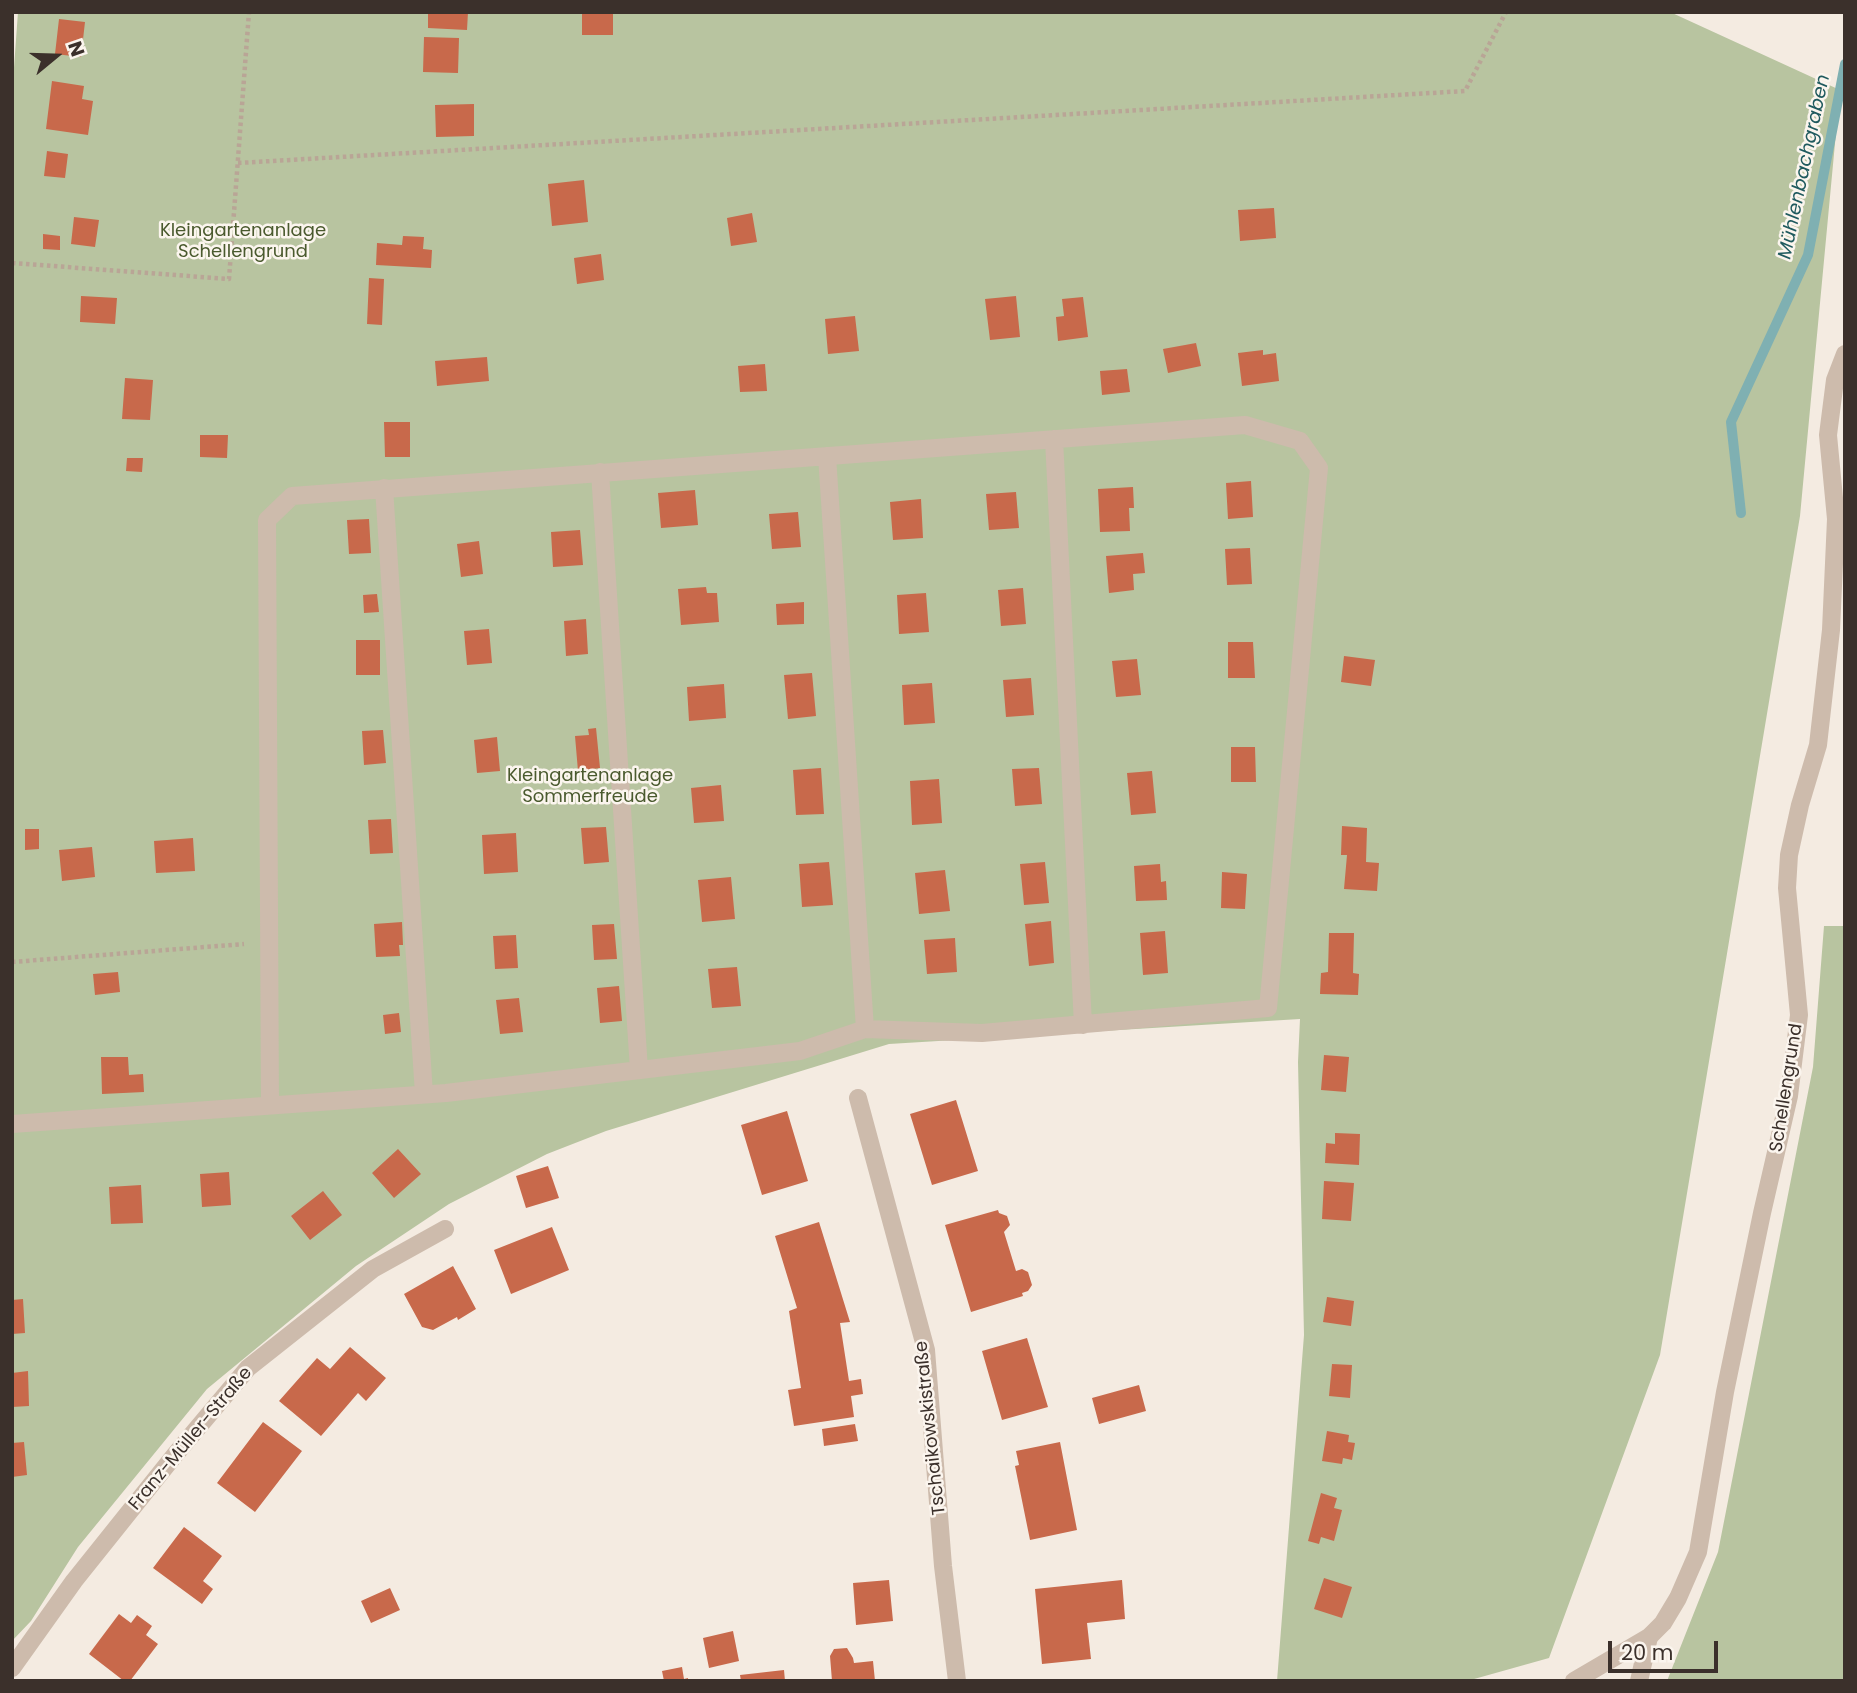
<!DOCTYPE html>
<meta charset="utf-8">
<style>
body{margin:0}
#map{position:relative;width:1857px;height:1693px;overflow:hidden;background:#f4ebe1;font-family:Poppins,sans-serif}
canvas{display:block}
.frame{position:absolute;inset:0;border:14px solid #3b302b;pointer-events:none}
.north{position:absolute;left:21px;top:21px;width:70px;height:70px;-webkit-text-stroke:5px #fbf5ee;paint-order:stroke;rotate:71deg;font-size:19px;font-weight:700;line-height:28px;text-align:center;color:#3b302b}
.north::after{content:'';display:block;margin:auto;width:24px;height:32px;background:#3b302b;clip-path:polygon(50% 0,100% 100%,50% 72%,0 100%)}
.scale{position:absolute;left:1608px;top:1641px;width:110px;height:32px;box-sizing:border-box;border:4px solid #3b302b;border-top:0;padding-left:9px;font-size:21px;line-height:24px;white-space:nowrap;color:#3b302b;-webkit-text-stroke:5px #fbf5ee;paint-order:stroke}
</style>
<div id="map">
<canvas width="1857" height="1693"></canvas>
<div class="frame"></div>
<div class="north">N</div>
<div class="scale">20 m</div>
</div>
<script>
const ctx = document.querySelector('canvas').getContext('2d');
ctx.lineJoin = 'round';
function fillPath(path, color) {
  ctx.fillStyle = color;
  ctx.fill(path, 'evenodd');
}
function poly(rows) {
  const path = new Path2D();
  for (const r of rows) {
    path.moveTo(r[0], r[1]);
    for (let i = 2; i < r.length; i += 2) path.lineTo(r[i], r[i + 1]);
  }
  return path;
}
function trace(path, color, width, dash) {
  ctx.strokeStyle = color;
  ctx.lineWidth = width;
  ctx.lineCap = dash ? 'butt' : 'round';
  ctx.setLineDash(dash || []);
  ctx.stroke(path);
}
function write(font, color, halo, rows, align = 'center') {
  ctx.font = font + ' Poppins,sans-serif';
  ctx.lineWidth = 5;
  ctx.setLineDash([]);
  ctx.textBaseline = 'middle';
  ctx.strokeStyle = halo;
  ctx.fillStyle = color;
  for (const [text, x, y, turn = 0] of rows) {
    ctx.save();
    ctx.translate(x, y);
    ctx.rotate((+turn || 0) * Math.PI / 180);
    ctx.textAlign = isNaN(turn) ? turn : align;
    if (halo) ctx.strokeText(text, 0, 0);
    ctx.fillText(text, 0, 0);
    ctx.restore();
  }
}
fillPath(poly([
 [18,12,1670,12,1840,90,1800,516,1660,1355,1549,1658,1467,1681,1277,1681,1304,1335,1298,1062,1300,1019,889,1044,606,1131,547,1154,449,1204,356,1266,207,1389,78,1547,31,1621,12,1641,12,95],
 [1824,926,1845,926,1845,1681,1667,1681,1718,1552,1813,1067]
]), '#b8c4a0');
trace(poly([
 [1741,513,1731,422,1808,255,1845,64]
]), '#7fb0b2', 10);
fillPath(poly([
 [428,12,468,12,467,30,428,28],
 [582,12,613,12,613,35,582,35],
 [59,19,85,22,81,57,55,54],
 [424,37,459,38,458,73,423,72],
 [52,81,84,86,82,99,93,101,88,135,46,129],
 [474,104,474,136,436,137,435,105],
 [47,151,68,154,65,178,44,176],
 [584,180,588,222,552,226,548,184],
 [1274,208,1276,238,1240,241,1238,210],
 [752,213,757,242,731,246,727,218],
 [74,217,99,220,95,247,71,244],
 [43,234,60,236,60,250,43,249],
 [403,236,424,237,423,249,432,250,431,268,376,265,377,243,402,245],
 [601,254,604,280,577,284,574,258],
 [369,278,384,279,382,325,367,324],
 [81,296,117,298,115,324,80,322],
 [1016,296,1020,337,990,340,985,299],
 [1083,297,1088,337,1058,341,1056,317,1064,316,1062,299],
 [855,316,859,351,828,354,825,319],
 [1196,343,1201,366,1168,373,1163,349],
 [1263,350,1263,355,1276,353,1279,381,1242,386,1238,353],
 [487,357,489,381,437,386,435,361],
 [765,364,767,391,740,392,738,366],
 [1127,369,1130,392,1102,395,1100,371],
 [125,378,153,380,150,420,122,419],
 [384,422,410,422,410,457,385,457],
 [200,435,228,435,227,458,200,457],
 [127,458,143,458,142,472,126,471],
 [1251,481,1253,517,1228,519,1226,483],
 [1133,487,1134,508,1129,508,1130,531,1100,532,1098,489],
 [695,490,698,525,661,528,658,493],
 [1016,492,1019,528,989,530,986,494],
 [921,499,923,538,893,540,890,502],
 [798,512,801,547,772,549,769,514],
 [369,519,371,553,349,554,347,520],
 [580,530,583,565,553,567,551,532],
 [479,541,483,574,461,577,457,544],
 [1250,548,1252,584,1227,585,1225,549],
 [1143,553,1145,573,1133,574,1134,590,1109,593,1106,556],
 [706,587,707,593,717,593,719,622,681,625,678,589],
 [1023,588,1026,624,1001,626,998,590],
 [926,593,929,632,899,634,897,595],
 [377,594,379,612,364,613,363,595],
 [804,602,804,624,777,625,776,604],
 [586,619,588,654,566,656,564,621],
 [489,629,492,663,467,665,464,631],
 [356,640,380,640,380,675,356,675],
 [1228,642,1253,642,1255,678,1228,678],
 [1344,656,1375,660,1371,686,1341,682],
 [1137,659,1141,695,1116,697,1112,661],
 [812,673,816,716,788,719,784,675],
 [1031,678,1034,715,1006,717,1003,680],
 [932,683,935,723,904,725,902,685],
 [724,684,726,718,689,721,687,687],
 [596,728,600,768,578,771,575,736,589,735,588,729],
 [383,730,386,763,364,765,362,731],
 [497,737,500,771,477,773,474,740],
 [1231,747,1255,747,1256,782,1231,782],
 [821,768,824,814,796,815,793,770],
 [1039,768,1042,804,1015,806,1012,769],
 [1152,771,1156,813,1131,815,1127,773],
 [939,779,942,823,912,825,910,781],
 [721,785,724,821,694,823,691,788],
 [391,819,393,853,370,854,368,820],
 [1342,826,1367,828,1366,862,1379,863,1377,891,1344,889,1347,855,1341,855],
 [606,827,609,862,584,864,581,828],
 [25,829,39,829,39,849,25,850],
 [516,833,518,872,484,874,482,835],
 [193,838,195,871,156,873,154,841],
 [92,847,95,877,62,881,59,850],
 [829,862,833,905,802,907,799,864],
 [1045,862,1049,903,1024,905,1020,864],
 [1160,864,1161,882,1166,881,1167,900,1136,901,1134,866],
 [945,870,950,911,919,914,915,873],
 [1222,872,1247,874,1245,909,1221,908],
 [731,877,735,919,702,922,698,880],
 [1051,921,1054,963,1029,966,1025,924],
 [402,922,403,945,399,945,400,956,376,957,374,924],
 [614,924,617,959,594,960,592,925],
 [1165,931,1168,973,1143,975,1140,933],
 [1329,933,1354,933,1353,973,1359,974,1358,995,1320,994,1321,973,1328,972],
 [516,935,518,968,495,969,493,936],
 [955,938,957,972,927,974,924,940],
 [737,967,741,1006,712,1008,708,969],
 [118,972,120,992,95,995,93,974],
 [619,986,622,1021,600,1023,597,988],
 [519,998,523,1032,500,1034,496,1000],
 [399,1013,401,1032,385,1034,383,1015],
 [1324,1055,1349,1057,1346,1092,1321,1090],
 [101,1057,128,1057,129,1075,143,1074,144,1092,102,1094],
 [956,1100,978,1171,932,1185,910,1114],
 [787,1111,808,1181,762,1195,741,1125],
 [1335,1133,1360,1134,1359,1165,1325,1163,1326,1143,1335,1144],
 [398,1149,421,1174,394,1198,372,1173],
 [548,1166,559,1198,526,1208,516,1176],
 [229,1172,231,1205,202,1207,200,1174],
 [1324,1181,1354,1183,1351,1221,1322,1219],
 [141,1185,143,1223,111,1224,109,1187],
 [323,1191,342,1215,310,1240,291,1216],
 [998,1210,999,1213,1007,1216,1010,1225,1004,1232,1016,1271,1022,1269,1028,1272,1032,1285,1028,1291,1022,1293,1023,1296,971,1312,945,1225],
 [819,1222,850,1322,840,1323,849,1381,861,1379,863,1394,851,1396,854,1417,794,1426,788,1390,801,1388,789,1311,797,1308,775,1236],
 [552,1227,569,1270,511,1294,494,1250],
 [453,1266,476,1309,458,1320,457,1317,433,1330,422,1327,404,1294],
 [1327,1297,1354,1301,1351,1326,1323,1322],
 [23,1299,25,1333,12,1334,12,1300],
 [1027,1338,1048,1407,1002,1420,982,1351],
 [350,1347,386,1378,366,1401,358,1393,321,1436,279,1401,317,1358,330,1369],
 [1332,1364,1352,1365,1350,1398,1329,1396],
 [28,1371,29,1406,12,1407,12,1373],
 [1139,1385,1146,1411,1099,1424,1092,1398],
 [263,1422,302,1451,255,1512,217,1483],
 [855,1424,858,1441,824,1446,822,1429],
 [1327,1431,1349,1435,1348,1442,1355,1443,1352,1460,1343,1458,1342,1464,1322,1461],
 [24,1442,27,1475,12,1477,12,1443],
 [1060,1442,1077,1530,1030,1540,1015,1466,1019,1465,1016,1451],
 [1321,1493,1337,1498,1334,1508,1342,1510,1334,1541,1321,1537,1319,1544,1308,1541],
 [184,1527,222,1556,203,1581,213,1589,202,1604,153,1568],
 [1324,1578,1352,1587,1342,1618,1314,1609],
 [889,1580,893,1621,856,1625,853,1583],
 [1122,1580,1125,1619,1087,1623,1091,1659,1042,1664,1035,1589],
 [390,1588,400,1610,371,1623,361,1601],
 [119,1614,131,1623,137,1615,152,1626,146,1635,158,1644,130,1681,124,1681,89,1654],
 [733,1631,739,1661,709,1668,703,1638],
 [847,1648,853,1658,854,1663,873,1661,875,1681,832,1681,830,1656,834,1649],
 [682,1667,684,1679,688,1678,688,1681,664,1681,662,1671],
 [784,1670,785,1681,741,1681,740,1675]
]), '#c8694b');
trace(poly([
 [238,163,1465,91,1506,12],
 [12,263,229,279,249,12],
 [12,962,244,944]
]), '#b9a596', 4.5, [3.5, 3.5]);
trace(poly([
 [1054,439,1083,1025],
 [827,456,865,1029],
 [600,472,639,1070],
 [384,488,424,1094],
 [12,1124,446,1093,800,1051,865,1029,982,1033,1268,1008,1319,468,1300,441,1245,425,292,496,267,520,270,1105],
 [1639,1681,1649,1637]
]), '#cdbbac', 18);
trace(poly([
 [858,1098,926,1350,943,1566,957,1681],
 [12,1668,74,1581,174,1456,248,1368,373,1269,445,1229],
 [1574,1681,1649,1637,1663,1623,1678,1598,1698,1552,1725,1392,1762,1213,1789,1096,1799,1015,1787,888,1789,855,1800,805,1818,745,1831,630,1836,519,1828,435,1835,380,1845,354]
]), '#cdbbac', 18);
write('18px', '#4a5a2e', '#fbf5ee', [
 ["Kleingartenanlage",243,231],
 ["Schellengrund",243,252],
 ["Kleingartenanlage",590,776],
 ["Sommerfreude",590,797]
]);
write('18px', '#3b302b', '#fbf5ee', [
 ["Schellengrund",1787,1088,-81],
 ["Tschaikowskistraße",931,1428,-96],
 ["Franz-Müller-Straße",191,1439,-50]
]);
write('italic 19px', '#1f5a5e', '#fbf5ee', [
 ["Mühlenbachgraben",1805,167,-78]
]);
</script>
